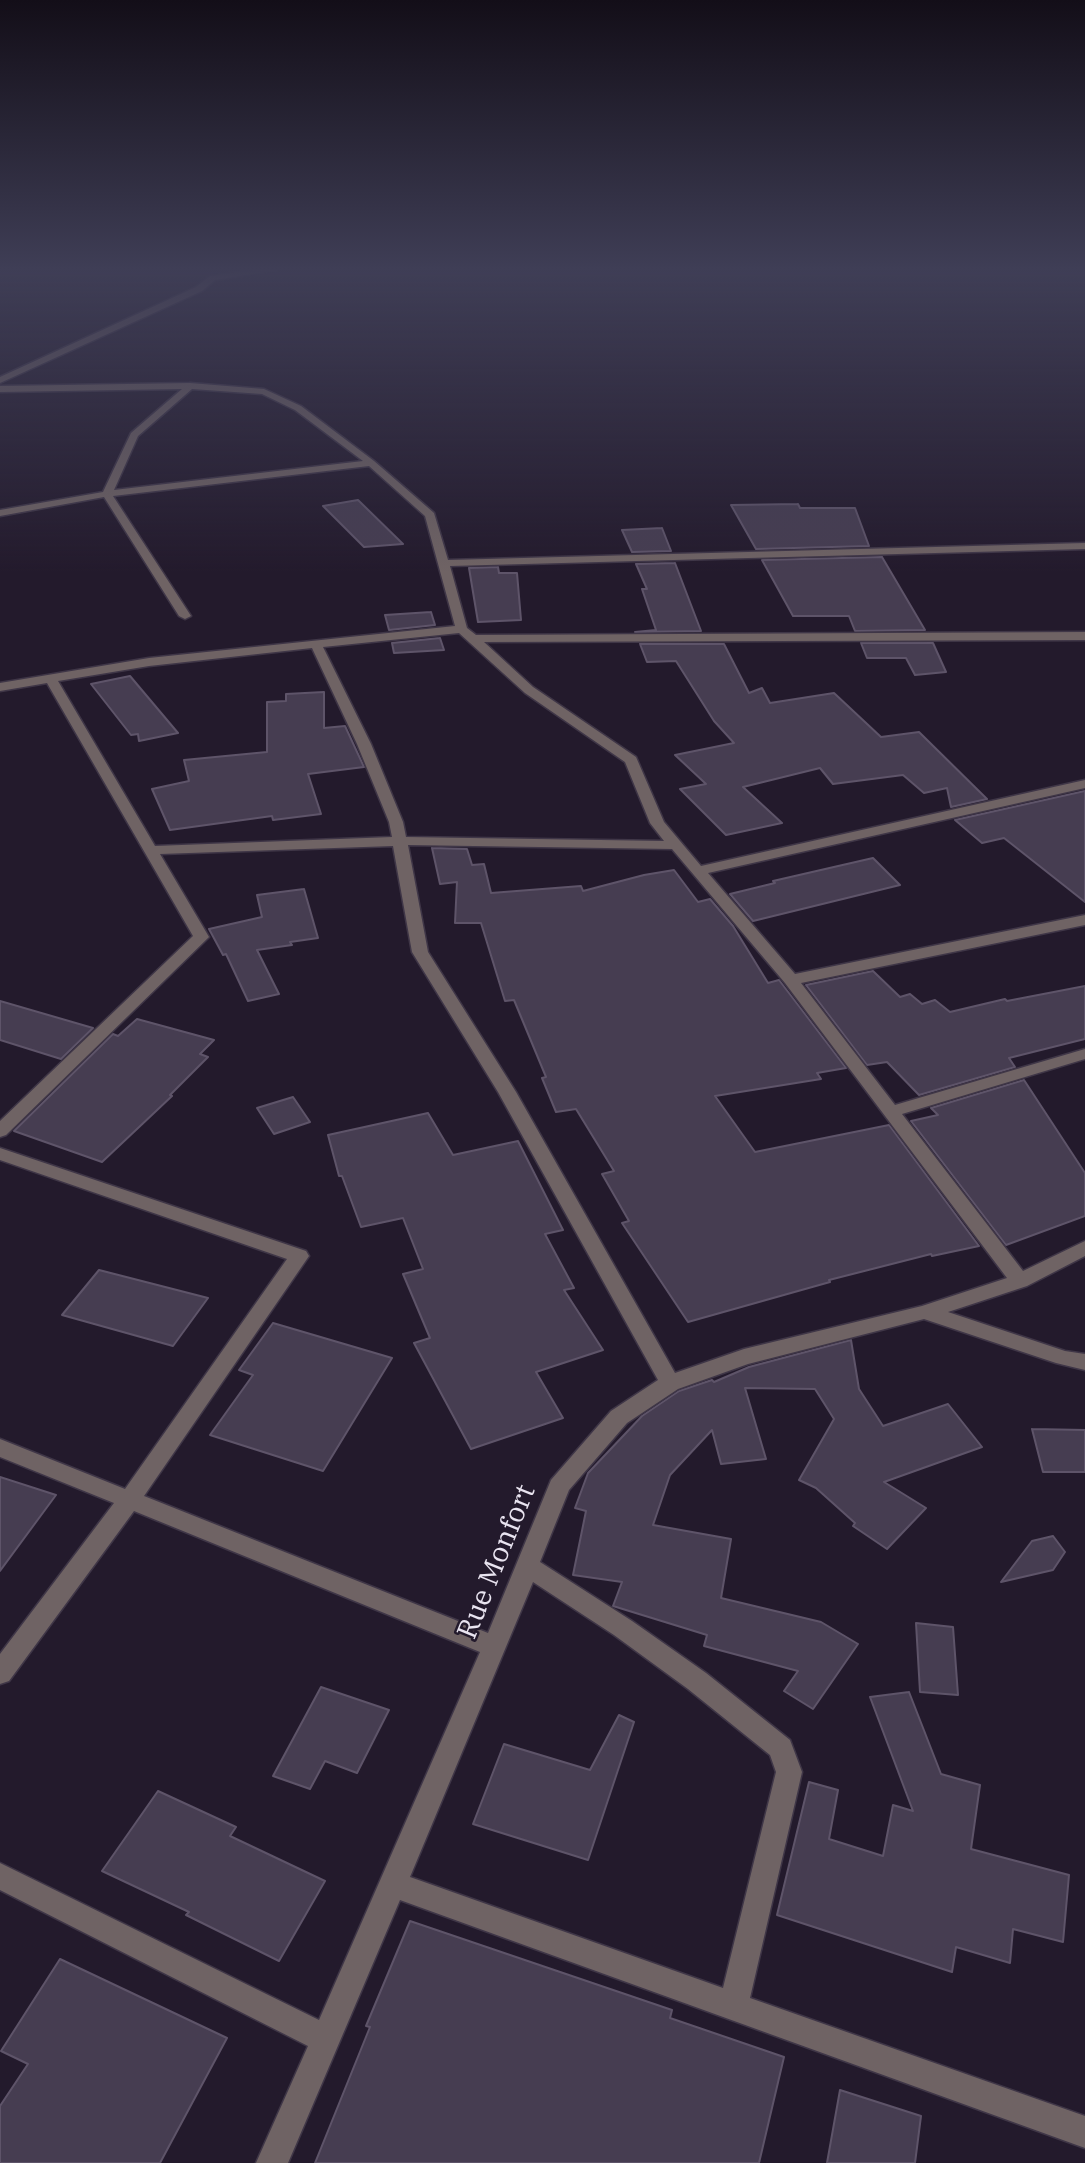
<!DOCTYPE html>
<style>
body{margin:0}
canvas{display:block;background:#231a2c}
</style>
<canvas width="1085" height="2163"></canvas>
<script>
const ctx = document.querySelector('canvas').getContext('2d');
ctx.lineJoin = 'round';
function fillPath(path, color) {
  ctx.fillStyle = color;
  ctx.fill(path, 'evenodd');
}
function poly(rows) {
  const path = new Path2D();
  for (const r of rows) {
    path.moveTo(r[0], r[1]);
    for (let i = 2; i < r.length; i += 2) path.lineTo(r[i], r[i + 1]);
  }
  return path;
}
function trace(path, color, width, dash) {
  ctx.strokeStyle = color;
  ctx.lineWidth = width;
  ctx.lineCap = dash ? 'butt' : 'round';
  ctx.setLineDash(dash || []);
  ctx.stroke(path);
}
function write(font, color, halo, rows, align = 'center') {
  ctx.font = font + ' "IBM Plex Serif",serif';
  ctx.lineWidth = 5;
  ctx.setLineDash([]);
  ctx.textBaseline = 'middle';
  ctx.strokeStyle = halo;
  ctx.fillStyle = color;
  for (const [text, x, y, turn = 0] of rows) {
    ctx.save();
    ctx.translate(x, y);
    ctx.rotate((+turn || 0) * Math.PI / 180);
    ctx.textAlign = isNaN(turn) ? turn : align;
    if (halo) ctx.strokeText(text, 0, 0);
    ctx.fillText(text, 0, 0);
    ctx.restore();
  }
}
const building = poly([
 [358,500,403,544,364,547,323,506,358,500],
 [798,504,800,508,855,508,869,546,756,549,731,505,798,504],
 [662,528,671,551,632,552,622,530,662,528],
 [882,557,925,630,855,631,849,616,793,616,762,560,882,557],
 [675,563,701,631,635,632,656,630,642,589,647,589,636,564,675,563],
 [498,567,499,573,517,573,521,620,478,622,469,568,498,567],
 [431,612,435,625,389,630,385,615,431,612],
 [440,638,444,650,394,653,392,643,440,638],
 [861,643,933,643,946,672,915,675,906,658,867,658,861,643],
 [640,644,724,644,749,693,762,688,770,703,834,693,881,737,919,732,987,799,951,807,947,788,924,793,903,775,833,784,820,768,743,787,782,823,726,835,680,789,706,784,675,755,734,743,714,721,676,661,647,662,640,644],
 [130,676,178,733,139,741,138,734,131,735,91,684,130,676],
 [324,692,324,728,345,726,364,767,308,774,321,814,273,820,272,816,170,830,152,789,189,781,184,760,267,752,267,702,286,701,286,694,324,692],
 [1085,791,1085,902,1004,838,982,843,955,820,1085,791],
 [432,848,467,849,472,865,484,864,491,893,581,886,583,891,644,875,674,870,698,902,710,899,733,926,768,983,779,980,846,1068,817,1073,821,1079,715,1096,755,1152,889,1125,979,1246,932,1256,931,1254,829,1280,830,1282,688,1322,622,1223,629,1221,602,1174,614,1171,576,1109,556,1112,542,1078,546,1077,514,1000,505,1001,481,923,455,923,457,882,440,884,432,848],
 [873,858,900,885,753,921,730,894,775,883,773,881,873,858],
 [304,889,318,938,290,942,292,945,257,950,279,994,248,1001,226,954,223,955,209,929,262,917,257,895,304,889],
 [873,971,900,997,910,994,922,1004,935,1000,950,1012,1005,999,1007,1001,1085,986,1085,1039,1009,1058,1015,1067,919,1095,887,1062,867,1065,806,985,873,971],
 [0,1001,93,1028,61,1059,0,1040,0,1001],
 [137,1019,214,1040,200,1054,208,1057,170,1095,172,1096,102,1162,14,1131,113,1034,118,1036,137,1019],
 [1024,1080,1085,1173,1085,1216,1006,1245,911,1121,938,1115,931,1108,1024,1080],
 [293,1097,310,1122,274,1134,257,1108,293,1097],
 [428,1113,453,1155,518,1141,563,1230,545,1234,574,1288,564,1290,603,1350,536,1372,563,1418,471,1449,414,1343,430,1338,403,1274,423,1269,403,1218,361,1227,342,1176,339,1176,328,1135,428,1113],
 [99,1270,208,1298,173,1346,62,1315,99,1270],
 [273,1323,392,1358,323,1471,210,1435,253,1375,239,1370,273,1323],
 [851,1340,859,1389,883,1426,948,1404,982,1447,884,1482,926,1508,887,1549,853,1526,855,1523,816,1488,799,1480,834,1419,815,1389,745,1388,766,1459,721,1464,712,1430,670,1475,653,1525,731,1539,721,1598,821,1622,858,1644,813,1709,784,1691,798,1671,704,1646,707,1635,613,1606,622,1582,573,1575,586,1511,575,1508,588,1473,642,1416,679,1391,712,1380,714,1382,749,1367,851,1340],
 [1032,1429,1085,1430,1085,1472,1043,1472,1032,1429],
 [0,1477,56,1495,0,1571,0,1477],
 [1053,1536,1065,1552,1053,1570,1001,1582,1032,1541,1053,1536],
 [916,1623,953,1627,958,1695,920,1692,916,1623],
 [321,1687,389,1710,357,1773,325,1761,310,1789,273,1776,321,1687],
 [909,1692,941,1774,980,1785,971,1849,1069,1875,1063,1942,1013,1929,1010,1963,956,1947,952,1972,777,1915,809,1782,838,1790,829,1839,883,1856,893,1805,913,1811,870,1697,909,1692],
 [619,1715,634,1722,588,1860,473,1824,504,1744,590,1770,619,1715],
 [158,1791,236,1827,230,1836,325,1881,279,1961,186,1915,189,1912,102,1871,158,1791],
 [410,1921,672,2010,670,2018,784,2057,759,2163,315,2163,370,2027,366,2026,410,1921],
 [60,1959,227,2038,160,2163,0,2163,0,2106,28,2064,1,2051,60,1959],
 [840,2090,921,2116,915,2163,827,2163,840,2090]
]);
fillPath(building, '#463d51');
trace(building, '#5e5469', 2);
const street = poly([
 [255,270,277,270,215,280,202,291,0,383,0,377,196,287,210,276,255,270],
 [190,383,264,389,301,406,374,461,434,513,448,560,1085,543,1085,549,450,566,467,628,476,635,1085,632,1085,640,484,642,533,687,636,757,664,822,701,866,1085,780,1085,788,708,873,795,974,1085,915,1085,925,801,983,895,1105,1085,1049,1085,1059,902,1114,1023,1271,1085,1241,1085,1256,1027,1286,948,1312,1065,1351,1085,1354,1085,1370,1056,1363,924,1319,748,1364,678,1389,627,1423,569,1490,540,1562,632,1621,706,1673,790,1740,802,1772,750,1998,1085,2116,1085,2148,400,1900,288,2163,256,2163,308,2046,0,1890,0,1863,319,2020,480,1652,134,1511,9,1681,0,1684,0,1654,114,1503,0,1457,0,1439,125,1489,287,1259,0,1160,0,1148,306,1251,309,1256,144,1496,488,1633,551,1480,611,1411,658,1380,498,1092,412,952,393,846,160,854,209,937,6,1135,0,1137,0,1121,193,936,47,683,0,691,0,683,149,658,455,626,425,516,369,466,113,496,191,616,185,619,179,616,104,497,0,516,0,510,103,492,131,433,182,389,0,392,0,386,190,383],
 [192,389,262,394,295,410,363,461,114,490,138,436,192,389],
 [459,633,525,693,625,762,650,823,664,841,406,837,403,822,371,744,323,647,459,633],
 [312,648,357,744,389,822,392,837,155,846,58,681,149,666,312,648],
 [408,845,672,849,785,983,1007,1278,922,1306,744,1349,675,1373,516,1092,428,952,408,845],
 [533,1582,614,1635,688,1689,770,1755,776,1772,723,1988,410,1877,533,1582]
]);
trace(street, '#3f3647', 3);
fillPath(street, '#6f6364');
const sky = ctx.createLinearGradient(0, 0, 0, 573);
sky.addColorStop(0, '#130e18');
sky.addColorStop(0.47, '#3f3e56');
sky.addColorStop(1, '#3f3e5600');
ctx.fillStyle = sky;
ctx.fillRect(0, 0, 1085, 573);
write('28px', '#e9e4f0', '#231a2c', [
 ["Rue Monfort",497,1562,-68]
]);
</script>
